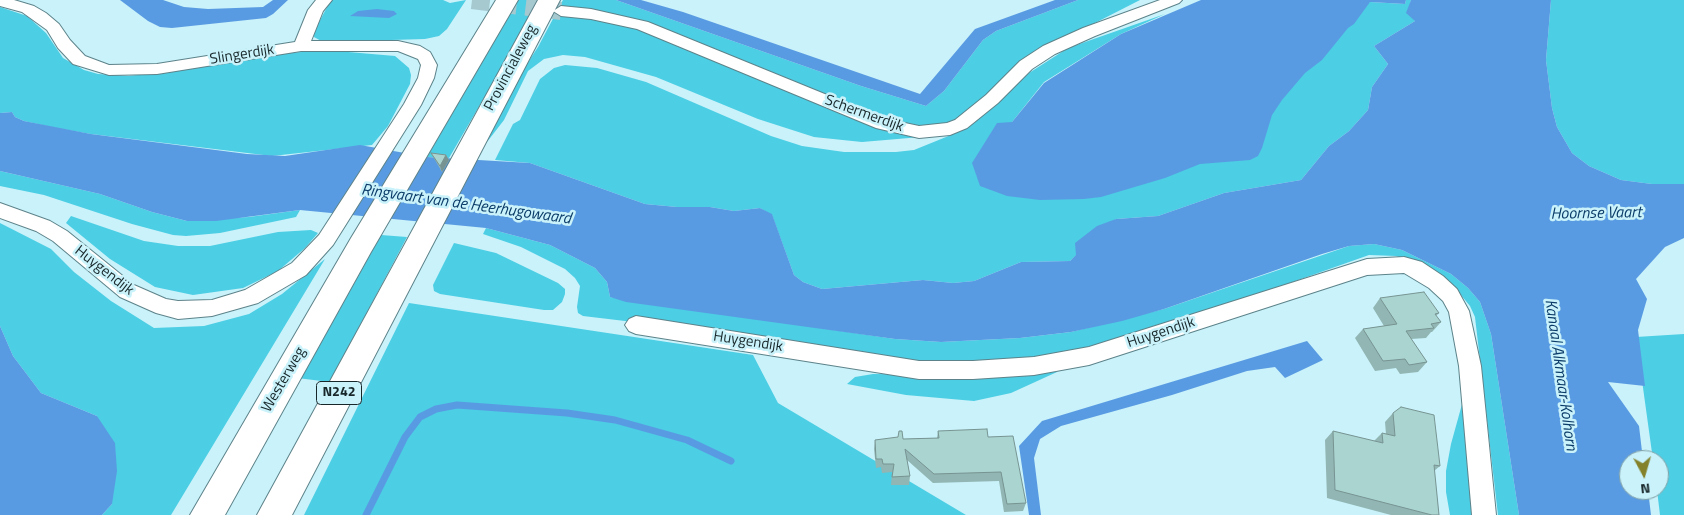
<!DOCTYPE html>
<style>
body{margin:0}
#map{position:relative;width:1684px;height:515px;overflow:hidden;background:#c9f2fa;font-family:"Titillium Web",sans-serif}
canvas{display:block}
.north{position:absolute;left:1619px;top:450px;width:50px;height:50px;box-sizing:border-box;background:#c9f2fa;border:1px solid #82a1a7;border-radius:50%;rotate:174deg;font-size:14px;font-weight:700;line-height:20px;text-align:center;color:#18272a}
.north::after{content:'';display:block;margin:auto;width:18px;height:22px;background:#83822b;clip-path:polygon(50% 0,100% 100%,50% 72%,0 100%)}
</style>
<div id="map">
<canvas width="1684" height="515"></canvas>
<div class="north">N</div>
</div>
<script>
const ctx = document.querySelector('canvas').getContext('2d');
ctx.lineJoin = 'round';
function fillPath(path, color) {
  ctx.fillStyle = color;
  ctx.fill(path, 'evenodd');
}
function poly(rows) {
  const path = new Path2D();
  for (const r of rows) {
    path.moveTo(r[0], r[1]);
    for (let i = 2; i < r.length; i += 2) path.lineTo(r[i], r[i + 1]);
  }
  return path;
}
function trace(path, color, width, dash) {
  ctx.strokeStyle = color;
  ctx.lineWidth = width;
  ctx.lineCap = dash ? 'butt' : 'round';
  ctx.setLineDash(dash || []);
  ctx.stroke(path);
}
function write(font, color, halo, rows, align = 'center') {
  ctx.font = font + ' "Titillium Web",sans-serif';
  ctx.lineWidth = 5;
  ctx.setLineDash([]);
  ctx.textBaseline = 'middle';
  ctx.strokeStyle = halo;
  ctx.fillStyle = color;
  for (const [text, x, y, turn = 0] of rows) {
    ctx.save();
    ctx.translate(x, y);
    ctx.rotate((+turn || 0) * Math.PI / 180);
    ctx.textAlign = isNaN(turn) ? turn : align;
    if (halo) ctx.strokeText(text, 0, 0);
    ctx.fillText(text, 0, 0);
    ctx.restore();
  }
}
fillPath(poly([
 [331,0,443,0,450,3,466,0,447,29,439,36,425,39,323,42,314,37,314,31],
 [516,0,541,0,449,158,427,157],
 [563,0,616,0,861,86,926,106,944,91,983,40,996,31,1078,0,1140,0,1091,25,959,120,921,137,862,142,814,137,758,119,656,77,585,57,563,55,544,59,528,71,504,120,487,142,517,79,538,47],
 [1406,0,1411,0,1410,4,1415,21,1374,46,1388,64,1372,87,1368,110,1349,131,1329,146,1301,180,1224,193,1158,216,1116,219,1070,261,1021,262,974,281,953,283,923,280,822,289,803,282,794,275,772,215,760,208,734,211,710,207,677,207,645,204,530,163,495,160,513,124,520,120,540,79,554,68,565,65,597,68,646,82,771,136,802,146,844,152,896,152,914,150,951,135,972,123,1029,73,1068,48,1165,14,1121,34,1044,82,1012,122,1370,2,1405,4],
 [1551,0,1684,0,1684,184,1652,184,1621,180,1589,166,1572,153,1557,127,1552,108,1546,60],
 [0,7,27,16,46,33,63,58,84,70,98,74,128,76,147,74,278,54,325,50,395,56,409,68,411,75,410,84,388,126,372,145,272,156,91,134,56,128,24,121,15,117,12,112,0,113],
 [0,171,100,194,152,212,187,221,249,217,300,210,296,217,220,233,186,236,173,235,132,224,44,195,0,186],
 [71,216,144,241,178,246,210,246,278,232,311,230,318,233,305,248,278,271,243,288,193,295,155,287,110,259,66,223],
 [0,223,51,249,74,272,111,301,154,328,204,326,249,314,282,294,325,259,171,515,102,515,112,504,97,416,41,393,13,356,0,326],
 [486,228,550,245,595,268,607,282,610,297,895,339,941,342,1020,338,1071,332,1164,309,1349,246,1374,244,1402,250,1451,274,1468,288,1480,302,1491,334,1519,515,1498,515,1475,317,1470,306,1451,283,1417,263,1396,256,1369,255,1253,296,1090,348,1030,360,919,364,684,328,583,316,578,313,577,307,580,286,575,278,565,269,521,247,483,234],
 [381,235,407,237,330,382,297,378],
 [454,243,496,253,558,283,565,289,565,294,562,302,553,310,544,310,440,294,434,291,433,285],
 [409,303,753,355,778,403,966,515,304,515],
 [1684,334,1684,515,1660,515,1657,490,1659,490,1659,460,1653,460,1636,337],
 [1057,372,1011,393,974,401,906,395,847,384,855,377,873,374,963,375],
 [1464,397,1476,515,1450,515,1446,492,1446,471,1451,444]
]), '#4ccee4');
fillPath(poly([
 [120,0,163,0,184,7,208,9,263,7,273,0,288,0,273,14,266,18,172,28,160,27,148,21],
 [616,0,641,0,683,12,920,94,975,29,1055,0,1078,0,996,31,983,40,944,91,926,106,861,86],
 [1201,0,1406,0,1405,4,1370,2,1354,24,1348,28,1322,60,1305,73,1282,100,1272,115,1262,148,1258,156,1250,160,1200,164,1165,178,1101,197,1084,199,1040,200,1007,196,980,186,972,163,997,123,1012,122,1044,83,1121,34],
 [1411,0,1551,0,1546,60,1552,108,1557,127,1572,153,1589,166,1621,180,1652,184,1684,184,1684,238,1665,247,1636,279,1647,299,1638,330,1645,386,1608,382,1639,426,1643,460,1629,460,1629,490,1648,490,1651,515,1519,515,1491,334,1480,302,1468,288,1451,274,1402,250,1374,244,1349,246,1322,254,1164,309,1122,321,1071,332,1020,338,941,342,895,339,626,302,610,297,607,282,595,268,550,245,486,228,300,210,216,221,187,221,152,212,100,194,0,171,0,113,12,112,15,117,24,121,91,134,247,154,285,156,360,145,427,157,530,163,645,204,677,207,710,207,734,211,760,208,772,214,794,275,803,282,822,289,923,280,953,283,974,281,1021,262,1070,261,1076,255,1075,243,1097,226,1116,219,1158,216,1224,193,1301,180,1329,146,1349,131,1368,110,1372,87,1388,64,1374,46,1415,21,1406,13],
 [377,9,394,11,397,14,389,18,350,16,358,11],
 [0,326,13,356,41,393,97,416,115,443,117,471,112,504,102,515,0,515],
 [1307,341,1323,360,1285,378,1275,367,1247,371,1172,395,1061,426,1040,439,1034,458,1041,515,1029,515,1019,446,1042,421]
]), '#599be2');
trace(poly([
 [366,515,405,437,420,417,436,409,457,405,567,413,615,420,687,440,731,461]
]), '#599be2', 7);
trace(poly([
 [472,0,561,11]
]), '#a6c9d0', 18, [18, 9]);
const street = poly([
 [0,0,14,0,34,6,46,13,59,24,70,40,85,56,109,65,157,64,295,42,308,10,316,0,332,0,323,11,311,41,398,41,420,46,430,52,437,65,434,78,421,105,333,245,306,275,258,303,212,316,178,319,156,313,120,297,53,241,36,231,0,218,0,203,50,221,67,231,134,285,166,299,178,301,212,300,245,290,292,263,319,235,404,104,418,78,421,65,418,59,398,51,301,51,157,74,109,75,73,64,58,48,47,30,22,12,0,6,0,0],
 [1160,0,1182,0,1179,3,1095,36,1055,54,1032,69,998,103,967,128,950,135,919,138,876,128,637,29,591,19,561,16,553,11,561,6,591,9,648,22,886,119,919,126,947,123,955,120,986,95,1020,61,1043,46,1083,28,1160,0],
 [1404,257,1422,262,1443,276,1457,289,1469,311,1481,366,1496,515,1472,515,1459,366,1449,312,1443,301,1429,288,1404,273,1367,275,1089,365,1034,375,973,379,919,379,636,334,629,331,625,325,629,319,636,316,919,361,973,361,1034,357,1089,347,1367,259,1404,257]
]);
const highway = poly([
 [496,0,518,0,371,252,225,515,190,515,351,238,496,0],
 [538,0,560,0,292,515,257,515,538,0]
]);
trace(street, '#5d838a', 2);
trace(highway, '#5d838a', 2);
fillPath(street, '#fff');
fillPath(highway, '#fff');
fillPath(poly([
 [431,153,446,155,449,160,442,172],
 [1380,298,1439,313,1436,316,1441,322,1432,332,1431,332,1426,338,1411,339,1427,362,1418,372,1400,374,1396,368,1375,371,1355,338,1363,329,1384,326,1373,308],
 [1393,413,1440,466,1434,471,1439,515,1391,515,1327,498,1325,440,1333,431,1374,441,1382,433,1386,434,1385,422],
 [938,431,988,437,1026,503,1023,511,1004,512,999,481,933,483,907,460,910,476,909,485,891,485,892,472,882,473,881,467,876,468,874,449,875,440,937,438]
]), '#92b6b3');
fillPath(poly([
 [446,155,449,160,442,172,440,166]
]), '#779492');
const building = poly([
 [431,153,446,155,440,166,431,153],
 [1424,292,1439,313,1435,314,1441,322,1431,324,1434,328,1406,331,1427,362,1409,365,1405,359,1383,361,1363,329,1397,324,1380,298,1424,292],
 [1401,407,1434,415,1440,466,1434,465,1439,515,1432,515,1335,490,1333,431,1383,443,1382,433,1395,436,1393,413,1401,407],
 [987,429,988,437,1013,436,1026,503,1007,504,1001,472,934,474,905,449,910,476,892,477,894,464,883,464,882,459,876,459,875,440,898,437,899,431,902,431,903,439,939,438,938,431,987,429]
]);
fillPath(building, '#aad4d0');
trace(building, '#779492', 1);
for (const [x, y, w] of [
 [339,393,45]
]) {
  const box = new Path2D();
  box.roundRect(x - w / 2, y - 11.5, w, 23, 4);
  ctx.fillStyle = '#c9f2fa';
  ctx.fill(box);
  trace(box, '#18272a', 1);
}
write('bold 14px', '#18272a', null, [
 ["N242",339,393]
]);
write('15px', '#18272a', '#c9f2fa', [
 ["Slingerdijk",242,55,-9],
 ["Provincialeweg",511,68,-62],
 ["Schermerdijk",864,114,20],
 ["Huygendijk",104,271,38],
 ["Huygendijk",1161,333,-18],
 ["Huygendijk",748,342,9],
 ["Westerweg",284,380,-60]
]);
write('italic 16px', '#0b3b68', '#c9f2fa', [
 ["Ringvaart van de Heerhugowaard",466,205,8],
 ["Hoornse Vaart",1596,214,-1],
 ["Kanaal Alkmaar-Kolhorn",1560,375,82]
]);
</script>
